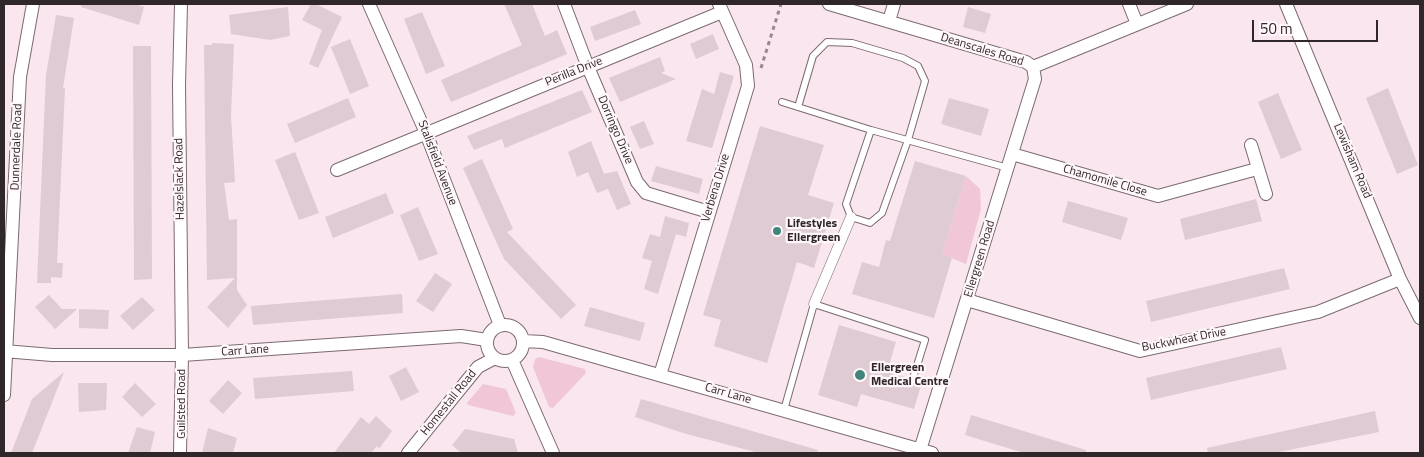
<!DOCTYPE html>
<style>
body{margin:0}
#map{position:relative;width:1424px;height:457px;overflow:hidden;background:#fae6ee;font-family:"Titillium Web",sans-serif}
canvas{display:block}
.frame{position:absolute;inset:0;border:5px solid #2f272a;pointer-events:none}
.scale{position:absolute;left:1252px;top:20px;width:126px;height:22px;box-sizing:border-box;border:2px solid #2f272a;border-top:0;padding-left:6px;font-size:15px;line-height:18px;white-space:nowrap;color:#2f272a;-webkit-text-stroke:4px #fff7fa;paint-order:stroke}
</style>
<div id="map">
<canvas width="1424" height="457"></canvas>
<div class="frame"></div>
<div class="scale">50 m</div>
</div>
<script>
const ctx = document.querySelector('canvas').getContext('2d');
ctx.lineJoin = 'round';
function fillPath(path, color) {
  ctx.fillStyle = color;
  ctx.fill(path, 'evenodd');
}
function poly(rows) {
  const path = new Path2D();
  for (const r of rows) {
    if (r.length === 3) {
      path.moveTo(r[0] + r[2], r[1]);
      path.arc(r[0], r[1], r[2], 0, 2 * Math.PI);
      continue;
    }
    path.moveTo(r[0], r[1]);
    for (let i = 2; i < r.length; i += 2) path.lineTo(r[i], r[i + 1]);
  }
  return path;
}
function trace(path, color, width, dash) {
  ctx.strokeStyle = color;
  ctx.lineWidth = width;
  ctx.lineCap = dash ? 'butt' : 'round';
  ctx.setLineDash(dash || []);
  ctx.stroke(path);
}
function write(font, color, halo, rows, align = 'center') {
  ctx.font = font + ' "Titillium Web",sans-serif';
  ctx.lineWidth = 4.5;
  ctx.setLineDash([]);
  ctx.textBaseline = 'middle';
  ctx.strokeStyle = halo;
  ctx.fillStyle = color;
  for (const [text, x, y, turn = 0] of rows) {
    ctx.save();
    ctx.translate(x, y);
    ctx.rotate((+turn || 0) * Math.PI / 180);
    ctx.textAlign = isNaN(turn) ? turn : align;
    if (halo) ctx.strokeText(text, 0, 0);
    ctx.fillText(text, 0, 0);
    ctx.restore();
  }
}
fillPath(poly([
 [966,176,980,189,981,209,966,264,942,254],
 [539,357,585,369,586,373,553,408,549,407,533,367,535,359],
 [483,384,506,389,516,413,513,416,468,405,467,403]
]), '#f1c6d7');
fillPath(poly([
 [81,4,134,4,144,7,139,25,81,7],
 [311,4,316,4,342,17,318,68,309,64,322,30,302,20],
 [504,4,532,4,545,36,557,30,567,54,451,102,441,80,522,45],
 [288,7,290,36,270,40,231,34,229,15],
 [968,7,991,14,985,33,963,27],
 [635,10,641,24,595,41,590,27],
 [422,12,445,66,426,74,404,19],
 [56,15,74,18,63,88,65,88,57,263,63,263,62,278,51,277,51,283,37,283,46,75],
 [713,34,719,49,696,59,690,44],
 [350,39,369,86,350,94,331,47],
 [212,43,234,44,231,116,235,182,224,183,229,220,237,219,237,290,247,305,228,328,207,307,235,278,207,280,204,45,212,45],
 [133,46,151,46,152,279,134,280],
 [660,57,665,71,661,73,676,79,620,102,609,78],
 [720,72,734,76,712,148,686,141,702,89,714,94],
 [1388,88,1418,165,1397,174,1366,98],
 [582,90,592,112,505,148,502,139,474,150,467,136],
 [1278,93,1302,150,1281,159,1258,102],
 [348,98,356,117,295,143,287,124],
 [949,98,989,109,981,136,941,124],
 [644,121,654,144,640,149,630,127],
 [760,126,824,145,808,195,834,203,814,268,797,262,767,363,714,346,721,320,703,315],
 [591,141,604,174,617,171,631,204,617,210,608,189,597,193,588,172,577,177,568,152],
 [295,152,319,213,299,220,275,160],
 [482,159,513,229,507,232,576,305,561,319,504,259,463,168],
 [915,161,966,176,942,254,952,258,934,318,852,294,862,262,879,267,886,240,890,241],
 [656,166,703,179,699,194,651,181],
 [386,193,394,213,333,238,325,217],
 [1256,199,1262,221,1185,240,1180,219],
 [1068,201,1128,218,1121,240,1062,222],
 [418,207,438,254,419,261,400,215],
 [665,216,689,223,686,237,676,234,658,294,644,289,652,261,642,258,650,234,660,237],
 [1284,268,1290,289,1151,322,1146,301],
 [435,273,452,284,433,312,416,301],
 [402,294,403,313,253,325,251,306],
 [49,295,62,309,77,309,55,329,35,307],
 [142,297,155,310,133,330,120,316],
 [590,307,645,323,640,341,584,326],
 [79,309,109,310,108,329,79,328],
 [839,325,896,342,887,372,922,382,914,409,861,394,857,407,818,395],
 [1281,347,1287,369,1151,400,1146,378],
 [406,367,419,392,401,401,389,376],
 [352,371,354,391,255,399,253,378],
 [64,372,32,453,11,453,32,399],
 [228,380,242,393,223,414,209,401],
 [78,383,107,383,106,410,79,412],
 [135,383,156,404,142,417,122,397],
 [641,399,818,450,817,453,759,453,683,433,635,417],
 [1375,411,1379,432,1274,453,1208,453,1207,448],
 [971,415,1086,450,1086,453,1024,453,965,435],
 [376,416,392,431,379,449,377,446,371,453,334,453,361,417,369,424],
 [137,427,155,432,150,453,128,453],
 [208,428,237,438,233,453,202,453],
 [465,429,514,439,518,453,461,453,452,445]
]), '#decbd3');
const service = poly([
 [782,102,871,130,1008,168],
 [798,107,813,56,827,42,852,43,903,58,918,66,925,81,908,140,882,213,870,223,851,217,846,204,871,130],
 [784,410,814,304,925,340,914,375]
]);
const pedestrian = poly([
 [814,304,851,217]
]);
const minor = poly([
 [369,4,426,133,500,325],
 [564,4,588,67,637,182,646,193,709,212],
 [829,4,1026,62,1033,67,1187,4],
 [1129,4,1137,24],
 [1286,4,1400,279,1420,318],
 [889,21,894,4],
 [1251,145,1266,194],
 [1012,154,1158,196,1257,169],
 [337,170,722,12],
 [967,300,1140,351,1318,312,1400,279],
 [505,343,18],
 [523,341,543,342,932,453],
 [4,351,52,355,182,355,461,336,487,340],
 [512,360,553,453],
 [660,375,748,86,746,65,719,4],
 [4,395,20,77,33,4],
 [920,450,1035,79,1033,67],
 [180,453,182,355,179,85,181,4],
 [408,453,478,367,495,358]
]);
trace(service, '#7b6a71', 8);
trace(pedestrian, '#7b6a71', 11);
trace(minor, '#7b6a71', 14);
trace(poly([
 [761,68,781,4]
]), '#96888d', 3, [4, 4]);
trace(service, '#fff', 6);
trace(pedestrian, '#fff', 10);
trace(minor, '#fff', 12);
for (const [x, y, r, color] of [
 [777,231,5,"#41857a"],
 [860,375,6,"#41857a"]
]) {
  const dot = new Path2D();
  dot.arc(x, y, r, 0, 2 * Math.PI);
  ctx.fillStyle = color;
  ctx.fill(dot);
  trace(dot, '#fff7fa', 2);
}
write('12px', '#2f272a', '#fff7fa', [
 ["Deanscales Road",982,50,17],
 ["Perilla Drive",574,72,-22],
 ["Dorringo Drive",615,130,67],
 ["Dunnerdale Road",17,147,-88],
 ["Lewisham Road",1352,161,67],
 ["Stalisfield Avenue",437,163,69],
 ["Hazelslack Road",180,179,-91],
 ["Chamomile Close",1105,181,16],
 ["Verbena Drive",716,188,-73],
 ["Ellergreen Road",980,259,-73],
 ["Buckwheat Drive",1184,340,-11],
 ["Carr Lane",245,351,-4],
 ["Carr Lane",728,394,16],
 ["Homestall Road",449,403,-51],
 ["Guilsted Road",182,404,-90]
]);
write('bold 12px', '#2f272a', '#fff7fa', [
 ["Lifestyles",787,224],
 ["Ellergreen",787,238],
 ["Ellergreen",871,368],
 ["Medical Centre",871,382]
], 'left');
</script>
